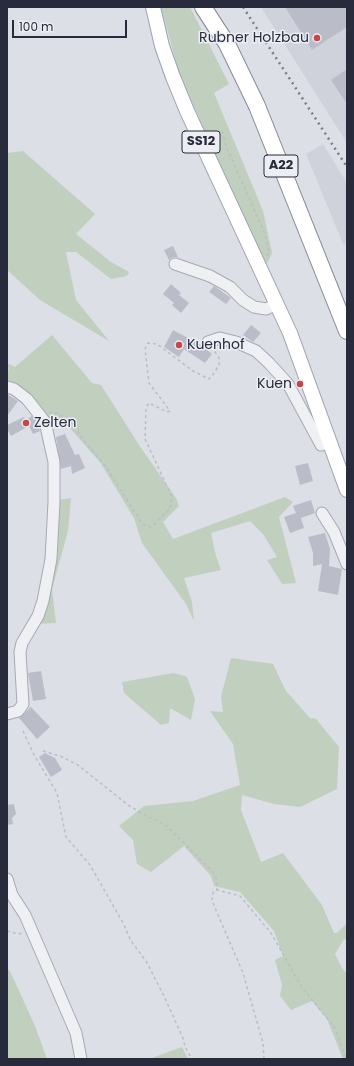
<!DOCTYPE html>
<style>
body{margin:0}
#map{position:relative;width:354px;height:1066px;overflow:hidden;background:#dcdfe6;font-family:Poppins,sans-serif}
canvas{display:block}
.frame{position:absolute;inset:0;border:8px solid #272b3b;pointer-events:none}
.scale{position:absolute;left:12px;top:20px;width:115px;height:18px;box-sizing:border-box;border:2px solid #272b3b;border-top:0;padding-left:5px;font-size:12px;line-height:14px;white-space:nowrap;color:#272b3b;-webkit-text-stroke:3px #eceef4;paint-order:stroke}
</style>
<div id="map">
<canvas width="354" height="1066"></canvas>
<div class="frame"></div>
<div class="scale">100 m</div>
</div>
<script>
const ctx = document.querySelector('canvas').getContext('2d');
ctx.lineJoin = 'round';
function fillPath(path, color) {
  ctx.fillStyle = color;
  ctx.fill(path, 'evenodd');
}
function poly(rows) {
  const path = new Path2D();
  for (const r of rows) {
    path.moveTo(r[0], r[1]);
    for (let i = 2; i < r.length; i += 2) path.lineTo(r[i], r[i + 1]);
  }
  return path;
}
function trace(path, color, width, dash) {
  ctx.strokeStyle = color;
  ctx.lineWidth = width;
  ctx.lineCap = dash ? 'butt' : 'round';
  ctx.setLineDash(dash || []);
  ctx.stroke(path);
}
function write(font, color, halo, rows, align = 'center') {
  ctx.font = font + ' Poppins,sans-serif';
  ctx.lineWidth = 3;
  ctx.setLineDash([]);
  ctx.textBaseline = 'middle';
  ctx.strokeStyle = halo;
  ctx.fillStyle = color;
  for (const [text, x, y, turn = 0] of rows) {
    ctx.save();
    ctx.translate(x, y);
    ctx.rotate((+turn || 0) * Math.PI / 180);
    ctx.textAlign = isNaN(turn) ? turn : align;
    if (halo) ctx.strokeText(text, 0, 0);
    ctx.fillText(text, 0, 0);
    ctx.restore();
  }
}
fillPath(poly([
 [261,7,347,7,347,143],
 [323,144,347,183,347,243,343,244,306,154]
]), '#cfd1db');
fillPath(poly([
 [161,7,190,7,229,84,214,93,263,211,272,253,267,264,256,245,179,73],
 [23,151,95,214,76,234,111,262,129,272,127,276,111,279,76,252,66,252,76,300,109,341,40,300,7,270,7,153],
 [52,335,92,383,101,385,139,445,176,498,179,506,163,522,173,539,285,497,293,502,279,517,296,583,282,584,267,560,277,557,263,534,250,521,211,533,216,556,221,570,184,578,192,602,194,621,186,604,142,543,134,518,100,462,67,425,42,415,7,387,7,372,9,370,7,363,15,367],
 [71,498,68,531,52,589,56,623,34,624,49,564,52,501],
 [231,658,273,664,286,691,310,718,316,719,339,747,337,789,300,807,274,804,242,795,241,810,261,862,283,853,322,905,334,933,337,933,346,924,347,925,347,940,344,939,335,954,342,968,347,974,347,1059,343,1059,327,1019,312,1001,291,1010,280,996,282,985,275,960,283,956,274,931,240,892,214,886,211,876,184,846,151,872,137,864,133,840,119,826,144,806,193,801,240,785,233,744,210,711,223,712,221,697],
 [174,673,187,677,195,699,191,720,170,708,169,723,161,725,124,693,122,682],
 [7,968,10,971,35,1026,47,1059,7,1059],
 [182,1047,188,1059,149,1059]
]), '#c0cfbe');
fillPath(poly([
 [285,7,347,7,347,27,312,50],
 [347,69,347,104,331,80],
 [173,246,178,257,173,257,169,260,164,250],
 [171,284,181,293,179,295,189,303,181,313,172,305,174,303,163,294],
 [214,286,231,298,226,304,209,292],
 [251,325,261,333,253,342,243,335],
 [173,330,201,345,212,354,205,363,184,349,179,357,164,347],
 [7,394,18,401,7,416],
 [32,416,39,425,40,431,33,434,29,426,11,436,7,429,7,425,24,417,26,420],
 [65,434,75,455,79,454,85,468,72,474,71,466,61,469,56,437],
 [308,463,313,481,300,485,295,466],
 [311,500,315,513,301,518,304,528,290,533,284,517,296,513,293,506],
 [325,533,330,549,329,566,342,569,338,595,318,591,322,564,313,566,313,553,308,537],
 [41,671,46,699,33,701,28,673],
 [31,707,50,727,37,739,19,718],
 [45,753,55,758,62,770,51,777,39,757],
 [14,804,16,814,12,818,13,824,7,825,7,805]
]), '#babdc8');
const minor = poly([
 [175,264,210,276,230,287,243,300,254,307,266,309,277,304],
 [208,342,220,338,236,342,256,351,269,363,288,384,321,445,330,442],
 [7,387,14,389,27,399,45,422,54,462,54,502,51,559,43,601,38,616,22,643,20,652,23,704,18,711,7,714],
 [322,513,334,532,347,564],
 [7,879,12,895,25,915,76,1033,81,1059]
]);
const major = poly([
 [153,7,162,46,173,77,187,111,290,333,347,490]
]);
const highway = poly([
 [203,7,227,44,257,106,347,331]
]);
trace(minor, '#a6a9b3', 13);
trace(major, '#9da1b1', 16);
trace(highway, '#858a9b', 18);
trace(poly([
 [222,131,226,146,265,234,269,251,267,256],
 [49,412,58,413,73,424,83,440,106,467,140,520,144,525,151,527,170,509,172,497,145,439,146,408,149,403,167,412,170,411,149,383,145,349,148,343,157,344,193,371,209,379,215,372,219,364,219,358,213,349],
 [23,731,34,755,57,793,66,837,90,865,123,923,131,941,146,961,163,994,183,1038,185,1047,192,1059],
 [43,751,60,756,78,765,128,805,143,814,167,826,212,871,216,877,217,890],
 [7,931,18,934,23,933],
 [264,1059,263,1043,243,973,212,901,212,895,214,891,217,890,240,896,271,933,301,986,335,1028,346,1059]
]), '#bbbdc4', 1.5, [3, 3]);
trace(minor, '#eff0f4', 11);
trace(major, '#fff', 14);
trace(highway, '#fff', 16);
trace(poly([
 [243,7,347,167]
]), '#777c8e', 2.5, [2, 4]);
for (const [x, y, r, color] of [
 [317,38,4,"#c64646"],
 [179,345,4,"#c64646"],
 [300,384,4,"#c64646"],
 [26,423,4,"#c64646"]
]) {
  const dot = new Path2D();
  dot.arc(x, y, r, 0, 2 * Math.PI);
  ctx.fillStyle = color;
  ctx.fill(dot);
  trace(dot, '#eceef4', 1.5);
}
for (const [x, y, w] of [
 [201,142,38],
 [281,166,34]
]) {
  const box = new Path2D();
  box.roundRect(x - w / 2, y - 11, w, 22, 3);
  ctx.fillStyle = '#eceef4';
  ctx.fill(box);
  trace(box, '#272b3b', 1);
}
write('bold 13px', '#272b3b', null, [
 ["SS12",201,142],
 ["A22",281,166]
]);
write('14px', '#272b3b', '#eceef4', [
 ["Rubner Holzbau",309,38],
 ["Kuenhof",187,345,"left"],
 ["Kuen",292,384],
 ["Zelten",34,423,"left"]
], 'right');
</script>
